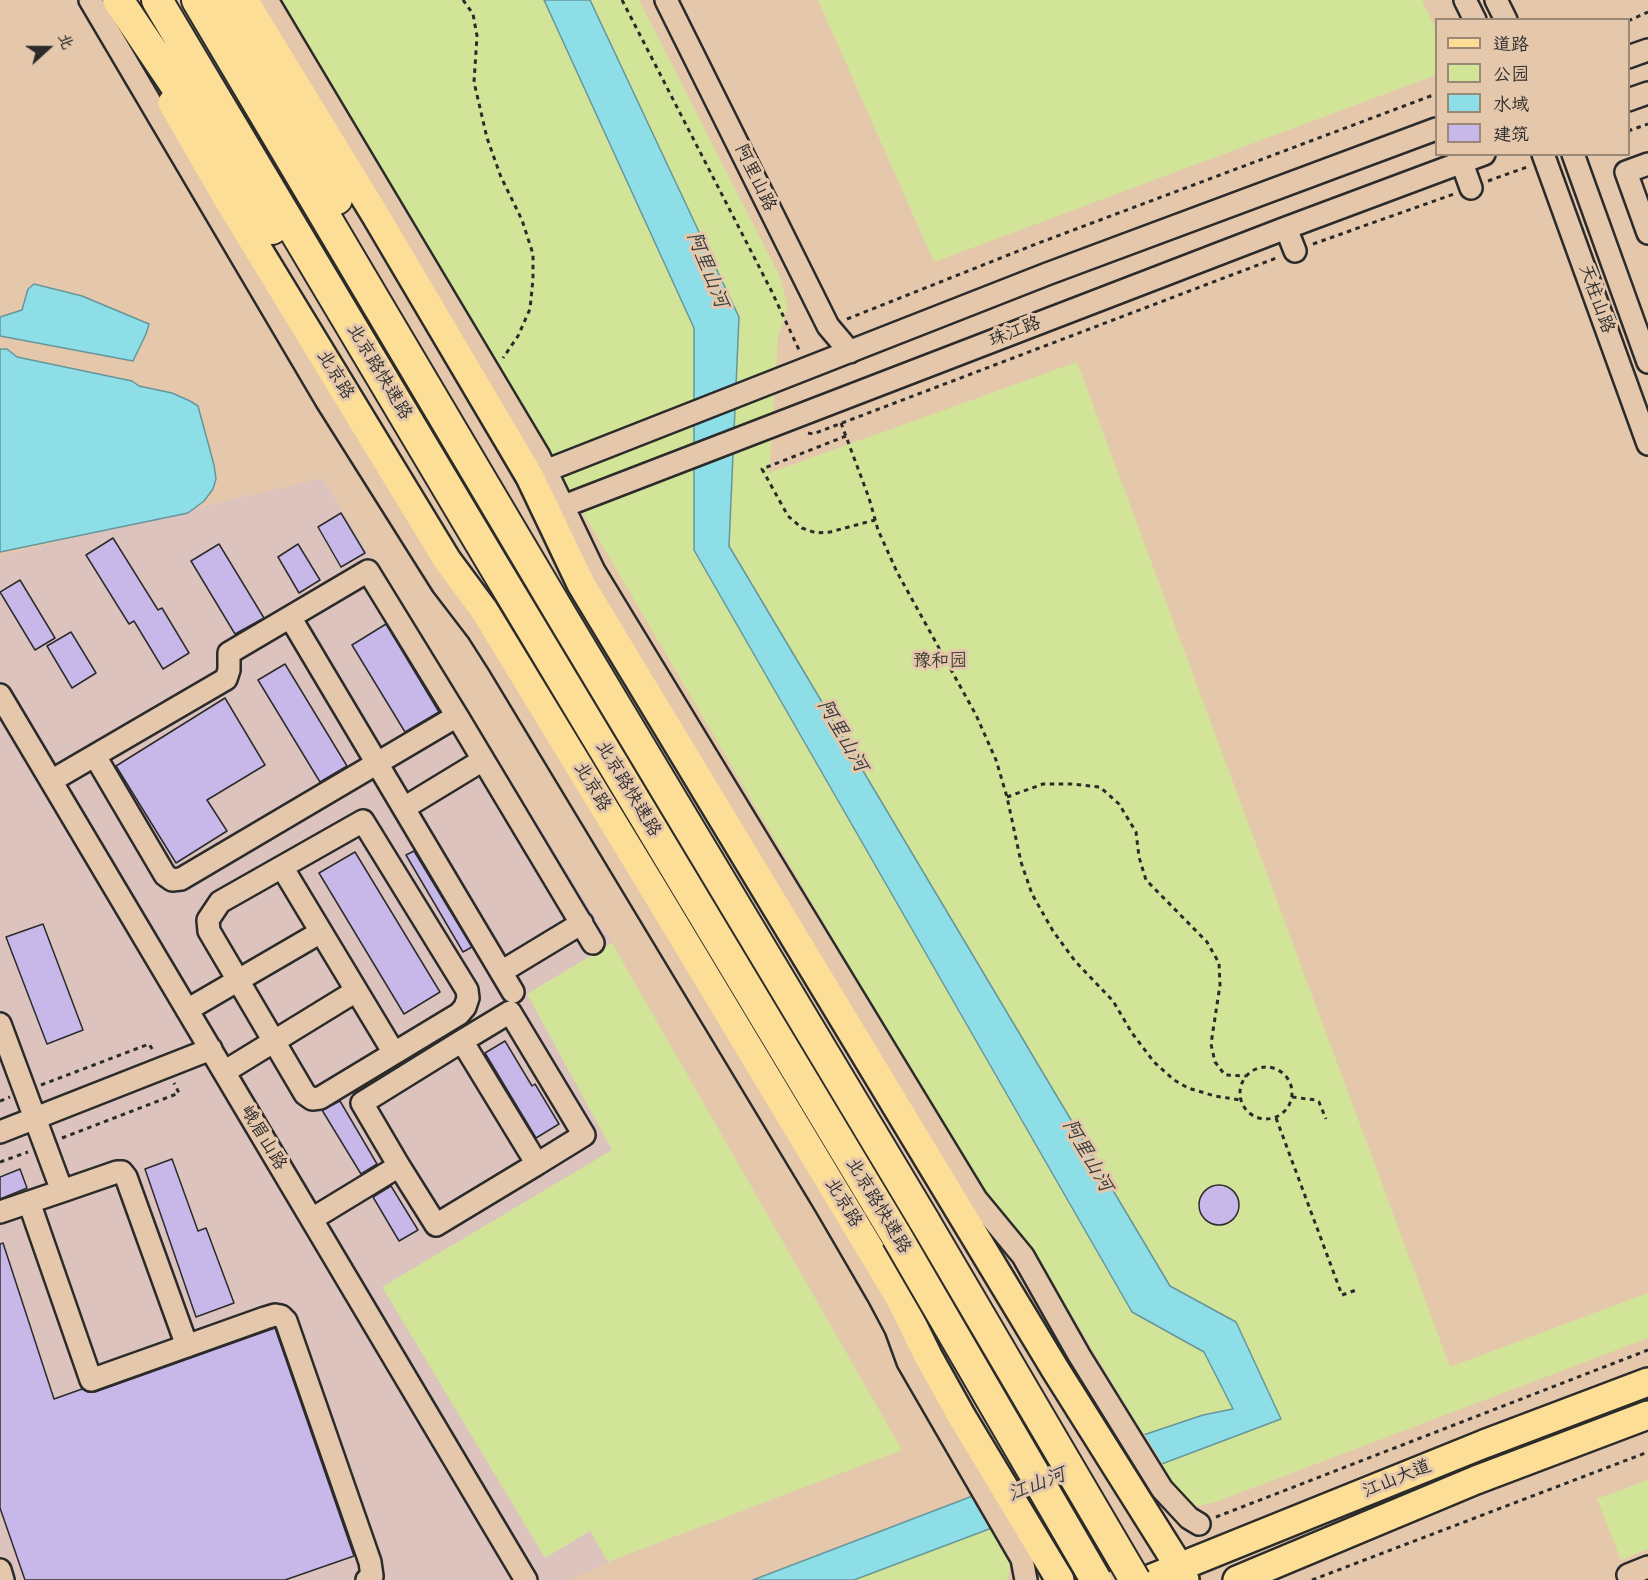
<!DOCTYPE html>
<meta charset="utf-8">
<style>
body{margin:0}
#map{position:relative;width:1648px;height:1580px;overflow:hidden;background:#e5c8ac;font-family:"Balsamiq Sans","LXGW WenKai TC",sans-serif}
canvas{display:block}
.legend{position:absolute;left:1435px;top:18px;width:195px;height:138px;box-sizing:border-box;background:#e5c8ac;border:2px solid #9b8978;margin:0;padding:8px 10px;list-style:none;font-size:18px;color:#2b2b2b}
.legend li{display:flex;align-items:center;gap:12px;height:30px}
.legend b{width:30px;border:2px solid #9b8978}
.north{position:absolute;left:18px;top:18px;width:60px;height:60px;-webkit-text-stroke:4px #e5c8ac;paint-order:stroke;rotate:69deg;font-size:16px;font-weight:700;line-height:24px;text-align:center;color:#2b2b2b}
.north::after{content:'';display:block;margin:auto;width:21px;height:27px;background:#2b2b2b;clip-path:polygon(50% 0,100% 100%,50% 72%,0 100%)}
</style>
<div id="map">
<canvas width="1648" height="1580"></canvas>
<ul class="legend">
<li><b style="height:8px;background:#fdde96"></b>道路</li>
<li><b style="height:16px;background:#d2e498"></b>公园</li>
<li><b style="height:16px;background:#8ddee6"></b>水域</li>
<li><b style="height:16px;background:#c8b8e9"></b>建筑</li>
</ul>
<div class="north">北</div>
</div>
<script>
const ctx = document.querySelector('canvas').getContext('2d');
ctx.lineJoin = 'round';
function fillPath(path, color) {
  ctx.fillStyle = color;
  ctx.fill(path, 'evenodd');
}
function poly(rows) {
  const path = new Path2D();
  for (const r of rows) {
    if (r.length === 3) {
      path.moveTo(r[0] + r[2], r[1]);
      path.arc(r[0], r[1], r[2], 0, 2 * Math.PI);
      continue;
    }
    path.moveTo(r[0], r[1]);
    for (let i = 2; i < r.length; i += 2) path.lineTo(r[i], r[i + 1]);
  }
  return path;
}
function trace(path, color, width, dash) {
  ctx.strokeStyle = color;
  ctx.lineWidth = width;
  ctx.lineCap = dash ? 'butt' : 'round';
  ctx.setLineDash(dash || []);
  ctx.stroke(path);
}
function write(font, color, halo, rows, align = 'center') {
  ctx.font = font + ' "Balsamiq Sans","LXGW WenKai TC",sans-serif';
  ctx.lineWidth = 6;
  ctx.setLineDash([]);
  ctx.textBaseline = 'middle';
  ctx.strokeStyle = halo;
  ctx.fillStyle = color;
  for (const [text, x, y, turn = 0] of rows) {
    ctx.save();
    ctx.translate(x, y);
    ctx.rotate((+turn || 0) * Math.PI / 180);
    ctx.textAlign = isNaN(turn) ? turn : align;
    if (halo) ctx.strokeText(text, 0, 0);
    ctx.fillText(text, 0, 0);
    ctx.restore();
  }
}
fillPath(poly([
 [322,478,612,943,902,1450,608,1562,569,1580,0,1580,0,556]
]), '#dcc3be');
fillPath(poly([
 [282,0,639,0,780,277,788,306,778,337,769,473,1077,362,1450,1367,1648,1293,1648,1338,1213,1503,1197,1506,1180,1496,1032,1248,989,1204],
 [818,0,1422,0,1436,30,1436,75,934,262],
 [612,943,902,1450,608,1562,590,1531,545,1558,382,1287,612,1150,527,994],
 [1648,1480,1648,1549,1621,1560,1597,1499],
 [996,1526,1012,1560,1007,1580,855,1580]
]), '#d2e498');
const water = poly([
 [544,0,590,0,739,317,729,546,1170,1286,1236,1322,1281,1419,854,1580,753,1580,1051,1466,1203,1415,1233,1409,1204,1352,1132,1312,694,550,694,328,544,0],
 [34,284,82,296,149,324,146,334,133,361,0,336,0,317,22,310,28,289,34,284],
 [0,349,7,349,17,357,132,381,139,386,172,393,190,401,198,406,214,465,216,479,213,489,204,501,188,513,0,552,0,349]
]);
fillPath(water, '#8ddee6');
trace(water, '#66969b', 1.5);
fillPath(poly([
 [1143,1432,1164,1466,991,1531,969,1494,1050,1463]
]), '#e5c8ac');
const building = poly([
 [341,513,365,553,341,567,318,527,341,513],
 [113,538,158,610,162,608,189,653,163,669,134,621,129,624,86,555,113,538],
 [219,544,264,618,235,634,191,561,219,544],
 [298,544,320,580,299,593,278,557,298,544],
 [20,580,55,638,35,650,0,592,20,580],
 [386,624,439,712,405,732,352,645,386,624],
 [71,632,96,673,72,688,47,646,71,632],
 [285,664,347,766,320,782,258,680,285,664],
 [225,698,265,765,207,800,227,831,176,863,116,766,225,698],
 [414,851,472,947,463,952,406,855,414,851],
 [355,852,440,992,404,1014,319,873,355,852],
 [43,924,83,1030,47,1044,6,937,43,924],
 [505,1041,532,1086,535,1084,559,1124,536,1138,485,1053,505,1041],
 [340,1101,377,1164,361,1174,322,1110,340,1101],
 [172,1159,198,1231,206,1228,234,1303,196,1317,145,1169,172,1159],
 [20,1169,27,1188,0,1199,0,1177,20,1169],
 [1219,1205,20],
 [391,1186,418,1230,399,1241,373,1197,391,1186],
 [3,1243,54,1399,82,1389,88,1392,95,1392,275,1328,354,1556,285,1580,25,1580,0,1508,0,1244,3,1243]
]);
fillPath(building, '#c8b8e9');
trace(building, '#2b2b2b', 1.5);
const minor = poly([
 [90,0,326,400,442,584,478,631,499,664,826,1206,879,1297,896,1329,908,1362,1022,1559,1026,1580],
 [267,0,539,456,594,571,976,1199,1023,1256,1079,1355,1162,1489,1189,1518,1199,1524],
 [666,0,828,326,850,352],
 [1465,0,1475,20],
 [1496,0,1506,20],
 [1628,57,1648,50],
 [1628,100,1648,93],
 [1543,154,1648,444],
 [1573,154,1648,362],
 [1462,163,1471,188],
 [1648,164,1626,172,1648,233],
 [1286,228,1295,251],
 [535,475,1047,274,1436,129],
 [551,511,1286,228,1484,154],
 [290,617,513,992],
 [0,695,526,1580],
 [457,716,593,943],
 [51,781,226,679,229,670,229,653,368,571,457,716,181,879,172,880,165,875,95,756],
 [404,808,483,760],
 [363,821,467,990,468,998,465,1007,459,1014,320,1098,312,1099,305,1094,209,931,208,920,220,902,363,821],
 [282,867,394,1053],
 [501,972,582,923],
 [187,1010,321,932],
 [0,1024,62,1191,117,1172,122,1172,126,1177,187,1346],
 [462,1041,510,1012,584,1135,537,1164],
 [224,1072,356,991],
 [0,1132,211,1049],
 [29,1202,91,1380,265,1318,275,1315,281,1316,286,1321,370,1562,372,1576,367,1580],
 [0,1212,62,1191],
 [312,1219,399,1166,362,1103,462,1041,537,1164,436,1225,399,1166],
 [0,1570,3,1580],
 [1630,1580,1628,1575,1648,1567]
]);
const major = poly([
 [244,0,376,216,530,477,581,584,1055,1369,1180,1568,1185,1580],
 [172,103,228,200,447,560,484,610,656,893,899,1297,928,1356,962,1417,1060,1580],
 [1147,1580,1484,1444,1648,1382],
 [1237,1580,1476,1480,1648,1415]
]);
const highway = poly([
 [118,0,272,229],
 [157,0,494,566,897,1237],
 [197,0,563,618,925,1222],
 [226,0,294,114,337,199]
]);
trace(minor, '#2b2b2b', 26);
trace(major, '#2b2b2b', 32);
trace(highway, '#2b2b2b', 34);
trace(poly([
 [463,0,473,14,477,36,474,82,487,138,501,177,522,220,533,254,533,279,530,309,518,336,503,358],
 [622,0,772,292,800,352],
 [1628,21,1648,12],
 [1628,131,1648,124],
 [1488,181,1527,167],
 [1313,244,1454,194],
 [847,319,1036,244,1436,94],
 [841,423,869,498,878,530,897,572,976,715,996,760,1007,797,1021,862,1032,894,1053,931,1075,961,1113,1001,1132,1033,1154,1062,1174,1080,1188,1088,1215,1096,1240,1100],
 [808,433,813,434,1279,257],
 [846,436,762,469,788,516,802,528,816,533,830,532,875,520],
 [1007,797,1043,784,1071,784,1100,787,1119,804,1136,832,1139,857,1146,880,1207,942,1219,963,1220,985,1211,1044,1215,1062,1225,1075,1246,1076],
 [1266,1093,26],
 [41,1085,149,1044,154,1052],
 [1292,1097,1316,1100,1319,1102,1326,1119],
 [0,1101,10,1097],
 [1276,1118,1342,1295,1359,1289],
 [62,1138,179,1093,174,1083],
 [0,1162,28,1152],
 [1216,1517,1648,1350],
 [1312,1580,1648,1452]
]), '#2b2b2b', 3, [4.5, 4.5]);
trace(minor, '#e5c8ac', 21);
trace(major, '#fdde96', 27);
trace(highway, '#fdde96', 30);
const highwayBridge = poly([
 [925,1222,1135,1580],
 [897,1237,1096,1580]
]);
trace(highwayBridge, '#2b2b2b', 34, []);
trace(highwayBridge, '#fdde96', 30);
write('18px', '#2b2b2b', '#e5c8ac', [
 ["阿里山路",755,178,64],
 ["天柱山路",1596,299,70],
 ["珠江路",1015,332,-21],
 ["北京路快速路",379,372,59],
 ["北京路",335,375,59],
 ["北京路",592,787,59],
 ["北京路快速路",628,789,59],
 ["峨眉山路",263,1138,59],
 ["北京路",843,1203,59],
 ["北京路快速路",878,1206,59],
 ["江山大道",1397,1479,-22]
]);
write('18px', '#3c3e36', '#e5c8ac', [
 ["豫和园",940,661]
]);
write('italic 20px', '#353d3e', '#e5c8ac', [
 ["阿里山河",707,270,68],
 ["阿里山河",842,736,60],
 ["阿里山河",1087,1156,60],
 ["江山河",1037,1485,-21]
]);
</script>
